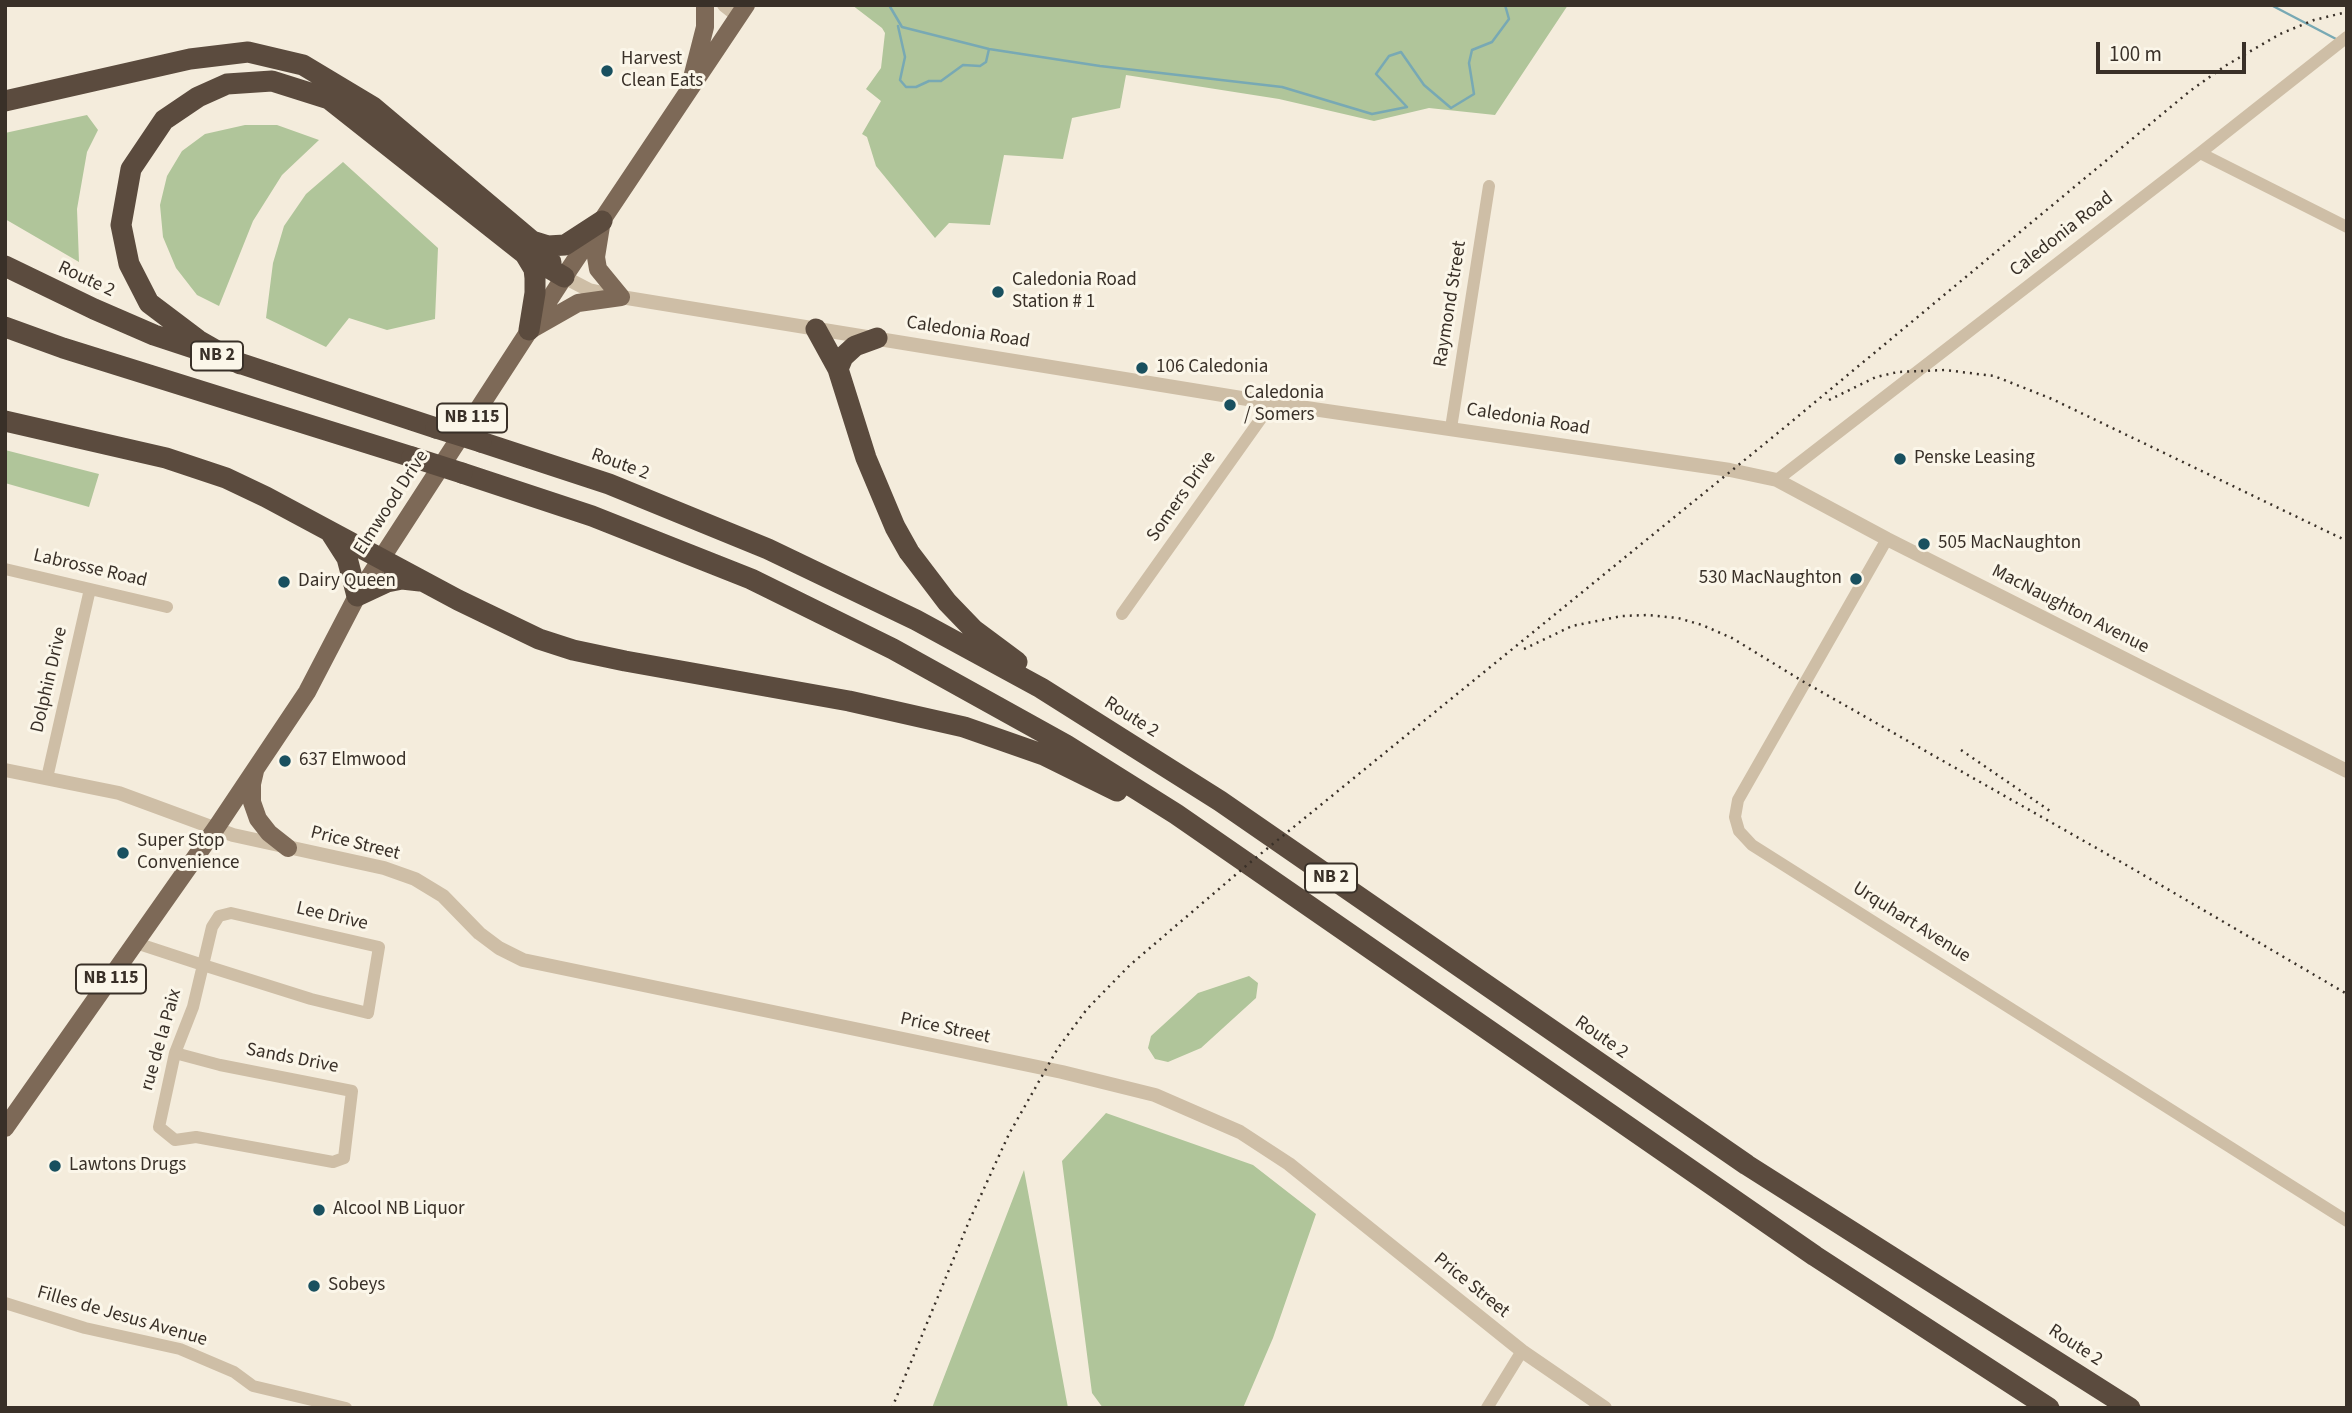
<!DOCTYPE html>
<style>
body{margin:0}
#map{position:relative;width:2352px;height:1413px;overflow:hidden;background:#f4ecdc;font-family:"Source Sans 3",sans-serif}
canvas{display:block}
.frame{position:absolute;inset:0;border:7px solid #393028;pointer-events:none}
.scale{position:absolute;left:2096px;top:42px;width:150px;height:32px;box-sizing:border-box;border:4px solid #393028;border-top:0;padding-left:9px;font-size:21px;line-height:24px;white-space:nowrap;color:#393028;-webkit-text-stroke:5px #fbf6e9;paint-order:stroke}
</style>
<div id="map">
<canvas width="2352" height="1413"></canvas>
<div class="frame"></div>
<div class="scale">100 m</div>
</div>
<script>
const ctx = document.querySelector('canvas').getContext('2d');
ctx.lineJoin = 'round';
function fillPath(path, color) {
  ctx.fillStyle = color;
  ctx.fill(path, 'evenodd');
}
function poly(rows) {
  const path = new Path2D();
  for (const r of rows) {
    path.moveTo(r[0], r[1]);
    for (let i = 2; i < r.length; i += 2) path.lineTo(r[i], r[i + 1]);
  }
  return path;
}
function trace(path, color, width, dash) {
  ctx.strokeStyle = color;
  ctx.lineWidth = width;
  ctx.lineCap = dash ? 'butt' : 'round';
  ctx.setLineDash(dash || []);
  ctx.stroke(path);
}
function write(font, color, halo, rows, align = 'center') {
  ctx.font = font + ' "Source Sans 3",sans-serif';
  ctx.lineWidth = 6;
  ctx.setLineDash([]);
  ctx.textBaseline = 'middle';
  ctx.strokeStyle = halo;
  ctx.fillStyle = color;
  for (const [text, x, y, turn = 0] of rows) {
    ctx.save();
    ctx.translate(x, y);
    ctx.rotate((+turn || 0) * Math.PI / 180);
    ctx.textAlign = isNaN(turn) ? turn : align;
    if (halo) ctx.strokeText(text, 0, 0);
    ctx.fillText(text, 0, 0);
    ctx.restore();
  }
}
fillPath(poly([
 [852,5,1568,5,1495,115,1429,108,1374,121,1279,99,1126,75,1120,108,1072,118,1063,159,1004,155,990,225,949,223,935,238,876,166,867,137,862,134,881,101,866,89,881,68,885,33,882,28],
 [87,115,98,130,87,152,77,209,79,262,5,219,5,133],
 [245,125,277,125,319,140,282,175,253,221,219,306,197,295,176,268,163,237,160,205,167,176,182,151,205,134],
 [343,162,438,248,435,319,387,330,349,318,326,347,266,318,273,263,284,226,306,194],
 [5,450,99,474,89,507,5,483],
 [1249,976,1258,983,1256,998,1201,1048,1168,1062,1155,1059,1148,1048,1151,1036,1198,993],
 [1106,1113,1253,1165,1316,1214,1273,1338,1243,1408,1103,1408,1092,1393,1062,1161],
 [1024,1170,1068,1408,932,1408]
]), '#b0c59a');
trace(poly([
 [889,5,902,27,989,49,1100,66,1282,87,1372,114,1407,107,1376,74,1389,56,1401,52,1424,85,1451,108,1474,94,1469,63,1472,50,1492,42,1509,19,1505,5],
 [2271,5,2338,40],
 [898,26,905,57,900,80,906,87,916,87,929,81,941,81,963,65,980,66,986,62,989,49]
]), '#78a9b4', 2.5);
trace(poly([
 [2200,153,2347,227],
 [1451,428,1489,186],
 [1777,480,2200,153,2347,37],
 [1887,539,1738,800,1735,817,1739,831,1752,845,2347,1221],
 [5,569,167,607],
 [1122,614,1272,403],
 [47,778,90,589],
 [136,943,203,965,311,999,368,1013,379,947,231,913,219,916,212,927,203,965,193,1007,175,1053,159,1127,175,1140,196,1137,333,1162,344,1158,352,1091,220,1065,175,1053],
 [5,1303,85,1328,180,1349,234,1372,253,1386,346,1408],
 [1487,1408,1522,1351]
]), '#cebea6', 12);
trace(poly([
 [724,5,738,16],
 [564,277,589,290,621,297,1272,403,1730,470,1777,480,1887,539,2347,771],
 [5,770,119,793,233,835,384,868,415,879,443,896,479,933,499,948,523,960,1062,1072,1155,1095,1240,1132,1289,1164,1522,1351,1605,1408]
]), '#cebea6', 14);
trace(poly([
 [693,74,705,27,705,5],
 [601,226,596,257,598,269,621,297],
 [534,328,578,303,621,297],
 [255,771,252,784,252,802,258,819,269,833,288,848],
 [5,1128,216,828,307,692,357,596,564,277,746,5]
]), '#7d6957', 18);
trace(poly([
 [5,101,190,59,248,52,303,65,373,107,532,241,551,262],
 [532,241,548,246,565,245,602,221],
 [525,254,534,269,535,278,535,293,529,330],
 [5,266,94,309,154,335,436,428],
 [5,327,63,348,412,457],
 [816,329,838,369,866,458,895,527,909,552,947,602,974,630,1017,662],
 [240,364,198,340,149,303,129,264,121,225,131,169,164,120,198,97,227,84,272,81,329,99,525,254,564,277],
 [838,369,843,357,855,346,877,338],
 [5,421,166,458,226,478,266,497,458,600,539,639,573,650,625,661,849,701,964,727,1044,755,1117,791],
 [481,442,609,484,768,549,916,620,1041,688,1220,801,1747,1165,2130,1408],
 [462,473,592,516,751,579,893,649,1066,745,1176,814,1815,1256,2049,1408],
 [331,533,347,558,357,596,387,582,402,579,420,581]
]), '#5b4b3e', 21);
trace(poly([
 [1829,400,1876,377,1898,372,1945,370,1994,376,2052,399,2347,541],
 [1524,649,1572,626,1622,616,1647,615,1678,618,1702,625,1732,638,1804,682,2128,866,2347,994],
 [1961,750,2053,813],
 [892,1408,970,1219,1009,1134,1058,1048,1087,1009,1130,965,1247,865,1779,432,2190,91,2225,66,2280,34,2314,20,2347,12]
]), '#393028', 2.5, [2, 5]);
trace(poly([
 [436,428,481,442],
 [412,457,462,473]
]), '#5b4b3e', 21);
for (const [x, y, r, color] of [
 [607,71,7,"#19505f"],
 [998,292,7,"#19505f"],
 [1142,368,7,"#19505f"],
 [1230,405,7,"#19505f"],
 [1900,459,7,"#19505f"],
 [1924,544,7,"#19505f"],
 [1856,579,7,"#19505f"],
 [284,582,7,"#19505f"],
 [285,761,7,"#19505f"],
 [123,853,7,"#19505f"],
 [55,1166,7,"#19505f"],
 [319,1210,7,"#19505f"],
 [314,1286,7,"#19505f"]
]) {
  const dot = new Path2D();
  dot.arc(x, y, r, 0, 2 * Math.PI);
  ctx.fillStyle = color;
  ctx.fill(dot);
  trace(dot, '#fbf6e9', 2.5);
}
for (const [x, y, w] of [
 [217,356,52],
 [472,418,70],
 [1331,878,52],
 [111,979,70]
]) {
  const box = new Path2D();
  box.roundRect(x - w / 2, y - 14.5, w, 29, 5);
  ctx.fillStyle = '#fbf6e9';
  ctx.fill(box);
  trace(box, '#393028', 2);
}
write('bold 18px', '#393028', null, [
 ["NB 2",217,356],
 ["NB 115",472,418],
 ["NB 2",1331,878],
 ["NB 115",111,979]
]);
write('19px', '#393028', '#fbf6e9', [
 ["Harvest",621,60],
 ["Clean Eats",621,82],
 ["Caledonia Road",1012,281],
 ["Station # 1",1012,303],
 ["106 Caledonia",1156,368],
 ["Caledonia",1244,394],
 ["/ Somers",1244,416],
 ["Penske Leasing",1914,459],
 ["505 MacNaughton",1938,544],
 ["530 MacNaughton",1842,579,"right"],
 ["Dairy Queen",298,582],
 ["637 Elmwood",299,761],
 ["Super Stop",137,842],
 ["Convenience",137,864],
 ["Lawtons Drugs",69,1166],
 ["Alcool NB Liquor",333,1210],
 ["Sobeys",328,1286]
], 'left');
write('19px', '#393028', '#fbf6e9', [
 ["Caledonia Road",2062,235,-38],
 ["Route 2",86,280,25],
 ["Raymond Street",1451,304,-81],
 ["Caledonia Road",968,333,9],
 ["Caledonia Road",1528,420,9],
 ["Route 2",620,465,20],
 ["Somers Drive",1182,497,-55],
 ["Elmwood Drive",392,503,-57],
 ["Labrosse Road",90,569,13],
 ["MacNaughton Avenue",2070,610,27],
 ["Dolphin Drive",50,680,-77],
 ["Route 2",1131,718,32],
 ["Price Street",355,844,14],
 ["Lee Drive",332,917,13],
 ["Urquhart Avenue",1911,923,32],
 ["Price Street",945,1029,12],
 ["Route 2",1601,1038,35],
 ["rue de la Paix",162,1040,-74],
 ["Sands Drive",292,1059,11],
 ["Price Street",1471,1286,39],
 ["Filles de Jesus Avenue",122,1317,16],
 ["Route 2",2075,1346,33]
]);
</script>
